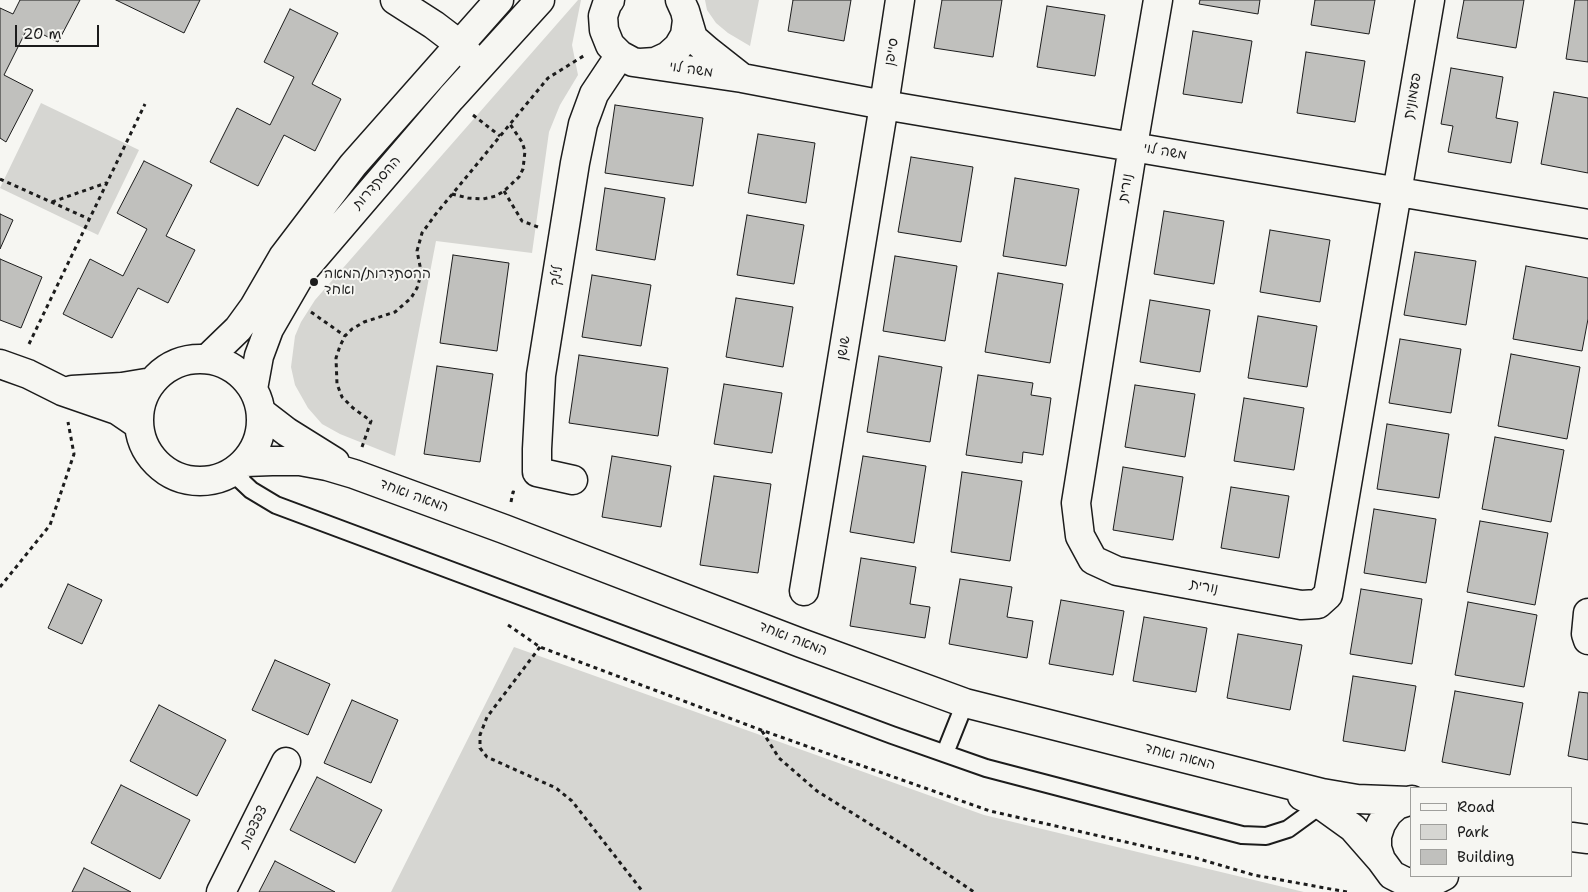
<!DOCTYPE html>
<meta charset="utf-8">
<style>
body{margin:0}
#map{position:relative;width:1588px;height:892px;overflow:hidden;background:#f6f6f2;font-family:"Shantell Sans",sans-serif}
canvas{display:block}
.legend{position:absolute;left:1410px;top:787px;width:162px;height:90px;box-sizing:border-box;background:#f6f6f2;border:1px solid #9f9f9c;margin:0;padding:6px 9px;list-style:none;font-size:15px;color:#1c1c1c}
.legend li{display:flex;align-items:center;gap:10px;height:25px}
.legend b{width:25px;border:1px solid #9f9f9c}
.scale{position:absolute;left:15px;top:25px;width:84px;height:22px;box-sizing:border-box;border:2px solid #1c1c1c;border-top:0;padding-left:6px;font-size:15px;line-height:18px;white-space:nowrap;color:#1c1c1c;-webkit-text-stroke:4px #f6f6f2;paint-order:stroke}
</style>
<div id="map">
<canvas width="1588" height="892"></canvas>
<ul class="legend">
<li><b style="height:6px;background:#f6f6f2"></b>Road</li>
<li><b style="height:14px;background:#d6d6d2"></b>Park</li>
<li><b style="height:14px;background:#c0c0bd"></b>Building</li>
</ul>
<div class="scale">20 m</div>
</div>
<script>
const ctx = document.querySelector('canvas').getContext('2d');
ctx.lineJoin = 'round';
function fillPath(path, color) {
  ctx.fillStyle = color;
  ctx.fill(path, 'evenodd');
}
function poly(rows) {
  const path = new Path2D();
  for (const r of rows) {
    if (r.length === 3) {
      path.moveTo(r[0] + r[2], r[1]);
      path.arc(r[0], r[1], r[2], 0, 2 * Math.PI);
      continue;
    }
    path.moveTo(r[0], r[1]);
    for (let i = 2; i < r.length; i += 2) path.lineTo(r[i], r[i + 1]);
  }
  return path;
}
function trace(path, color, width, dash) {
  ctx.strokeStyle = color;
  ctx.lineWidth = width;
  ctx.lineCap = dash ? 'butt' : 'round';
  ctx.setLineDash(dash || []);
  ctx.stroke(path);
}
function write(font, color, halo, rows, align = 'center') {
  ctx.font = font + ' "Shantell Sans","Playpen Sans Hebrew",sans-serif';
  ctx.lineWidth = 4;
  ctx.setLineDash([]);
  ctx.textBaseline = 'middle';
  ctx.strokeStyle = halo;
  ctx.fillStyle = color;
  for (const [text, x, y, turn = 0] of rows) {
    ctx.save();
    ctx.translate(x, y);
    ctx.rotate((+turn || 0) * Math.PI / 180);
    ctx.textAlign = isNaN(turn) ? turn : align;
    if (halo) ctx.strokeText(text, 0, 0);
    ctx.fillText(text, 0, 0);
    ctx.restore();
  }
}
fillPath(poly([
 [578,0,581,0,572,45,578,75,560,105,549,132,532,253,436,241,395,456,340,434,322,424,308,408,295,385,291,367,295,336,301,322,315,300],
 [705,0,759,0,750,46,728,33,716,23,707,10],
 [41,103,139,150,98,235,0,188],
 [514,647,984,815,1304,892,391,892]
]), '#d6d6d2');
const building = poly([
 [20,0,80,0,58,42,28,27,4,75,33,90,6,142,0,138,0,8,13,14,20,0],
 [116,0,200,0,184,33,116,0],
 [793,0,851,0,844,41,788,31,793,0],
 [942,0,1002,0,993,57,934,48,942,0],
 [1200,0,1260,0,1258,14,1199,4,1200,0],
 [1315,0,1375,0,1369,34,1311,25,1315,0],
 [1464,0,1524,0,1516,48,1457,38,1464,0],
 [1575,0,1588,0,1588,62,1566,59,1575,0],
 [1047,6,1105,15,1095,76,1037,67,1047,6],
 [290,9,338,33,312,84,341,99,315,151,284,135,258,186,210,162,237,108,270,125,294,77,264,62,290,9],
 [1193,31,1252,41,1242,103,1183,94,1193,31],
 [1306,52,1365,61,1355,122,1297,113,1306,52],
 [1451,68,1503,77,1496,118,1518,122,1511,163,1448,152,1453,126,1441,124,1451,68],
 [1554,92,1588,98,1588,173,1541,164,1554,92],
 [615,105,703,118,693,186,605,173,615,105],
 [758,134,815,143,806,203,748,193,758,134],
 [911,157,973,167,961,242,898,232,911,157],
 [144,161,192,185,166,236,195,250,168,303,138,288,112,338,63,314,90,259,123,276,147,229,117,213,144,161],
 [1015,178,1079,189,1066,266,1003,256,1015,178],
 [605,188,665,198,655,260,596,250,605,188],
 [1164,211,1224,221,1214,284,1154,274,1164,211],
 [0,214,13,220,0,249,0,214],
 [747,215,804,225,794,284,737,275,747,215],
 [1270,230,1330,240,1320,302,1260,292,1270,230],
 [1415,252,1476,261,1466,325,1404,315,1415,252],
 [453,255,509,263,497,351,440,343,453,255],
 [895,256,957,266,945,341,883,331,895,256],
 [0,259,42,277,21,328,0,320,0,259],
 [1526,266,1588,278,1588,319,1582,351,1513,339,1526,266],
 [998,273,1063,284,1050,363,985,352,998,273],
 [592,275,651,285,641,346,582,337,592,275],
 [736,298,793,307,783,367,726,357,736,298],
 [1150,300,1210,310,1200,372,1140,362,1150,300],
 [1258,316,1317,326,1307,387,1248,378,1258,316],
 [1400,339,1461,349,1451,413,1389,403,1400,339],
 [1511,354,1580,367,1567,439,1498,426,1511,354],
 [579,355,668,368,658,436,569,423,579,355],
 [879,356,942,367,930,442,867,432,879,356],
 [437,366,493,374,480,462,424,454,437,366],
 [978,375,1033,383,1031,395,1051,398,1043,455,1023,452,1022,463,966,455,978,375],
 [724,384,782,393,772,453,714,444,724,384],
 [1135,385,1195,394,1185,457,1125,447,1135,385],
 [1244,398,1304,408,1294,470,1234,461,1244,398],
 [1387,424,1449,434,1439,498,1377,489,1387,424],
 [1495,437,1564,450,1551,522,1482,509,1495,437],
 [612,456,671,466,661,527,602,517,612,456],
 [863,456,926,466,914,543,850,532,863,456],
 [1123,467,1183,477,1173,540,1113,530,1123,467],
 [962,472,1022,481,1010,561,951,552,962,472],
 [714,476,771,484,758,573,700,565,714,476],
 [1231,487,1289,496,1279,558,1221,548,1231,487],
 [1374,509,1436,519,1426,583,1364,573,1374,509],
 [1480,521,1548,533,1535,605,1467,592,1480,521],
 [861,558,916,567,910,604,930,607,925,638,850,626,861,558],
 [960,579,1012,587,1007,617,1033,621,1027,658,949,644,960,579],
 [68,584,102,600,82,644,48,628,68,584],
 [1361,589,1422,599,1412,664,1350,654,1361,589],
 [1061,600,1124,611,1113,675,1049,664,1061,600],
 [1468,602,1537,615,1524,687,1455,675,1468,602],
 [1144,617,1207,628,1196,692,1133,681,1144,617],
 [1238,634,1302,645,1290,710,1227,698,1238,634],
 [275,660,330,684,308,735,252,710,275,660],
 [1353,676,1416,686,1405,751,1343,741,1353,676],
 [1455,691,1523,703,1510,775,1442,762,1455,691],
 [1579,692,1588,693,1588,760,1568,756,1579,692],
 [352,700,398,720,371,783,324,763,352,700],
 [159,705,226,740,197,796,130,761,159,705],
 [317,777,382,810,355,863,290,830,317,777],
 [121,785,190,820,160,879,91,843,121,785],
 [275,861,335,892,259,892,275,861],
 [84,868,131,892,72,892,84,868]
]);
fillPath(building, '#c0c0bd');
trace(building, '#1c1c1c', 1);
const lane = poly([
 [232,472,251,490,276,505,892,735,986,768,1242,835,1266,836,1288,829,1321,805],
 [945,753,965,703]
]);
const street = poly([
 [395,0,434,25,459,44,479,66],
 [610,0,607,4,603,16,604,30,610,45,620,55,633,62,640,63,655,62,668,56,678,47,685,35,687,20,685,11,680,0],
 [1158,0,1133,146,1076,503,1080,536,1093,560,1117,571,1301,605,1318,604,1328,595,1430,0],
 [685,11,693,38,708,51,741,77],
 [640,63,742,78,884,105,1588,224],
 [573,480,537,472,537,449,541,375,575,163,583,124,594,94,620,55],
 [804,591,884,105,900,0],
 [1588,613,1586,634,1588,640],
 [221,892,286,762]
]);
const secondary = poly([
 [207,359,238,329,254,307,283,257,353,165,499,0],
 [200,420,61],
 [0,364,28,374,62,391,117,410,139,425],
 [253,389,259,356,269,329,302,272,451,98,540,0],
 [72,390,122,387,152,382],
 [261,412,287,432,335,462],
 [245,462,272,461,300,461,327,466,354,474,504,529,801,643,965,703,1322,793,1357,799,1409,801],
 [1302,796,1321,805,1353,828,1381,860],
 [1412,800,1397,805,1388,813,1381,824,1377,836,1377,848,1381,860,1392,875,1404,881,1416,884,1430,883,1444,876],
 [1572,837,1588,839]
]);
trace(lane, '#1c1c1c', 20);
trace(street, '#1c1c1c', 31);
trace(secondary, '#1c1c1c', 31);
trace(poly([
 [473,115,500,136],
 [0,179,89,219],
 [504,191,522,221,538,227],
 [452,194,468,198,483,199,496,196,504,191,519,177,523,169,525,151,522,142,510,124],
 [52,202,106,183],
 [311,312,345,336],
 [29,344,145,104],
 [362,447,371,421,353,408,342,397,337,384,336,358,340,346,345,336,352,329,364,322,395,312,411,298,417,288,420,278,420,266,417,251,422,233,435,215,548,78,585,55],
 [511,502,513,492,518,493],
 [0,587,50,525,74,454,68,422],
 [508,625,540,647,761,730,990,811,1196,858,1254,875,1347,892],
 [540,647,487,717,480,735,480,748,487,757,556,788,572,801,643,892],
 [762,731,779,758,817,791,910,849,974,892]
]), '#1c1c1c', 3, [4, 4]);
trace(lane, '#f6f6f2', 16);
trace(street, '#f6f6f2', 28);
trace(secondary, '#f6f6f2', 28);
for (const [x, y, r, color] of [
 [314,282,5,"#1c1c1c"]
]) {
  const dot = new Path2D();
  dot.arc(x, y, r, 0, 2 * Math.PI);
  ctx.fillStyle = color;
  ctx.fill(dot);
  trace(dot, '#f6f6f2', 2);
}
write('14px', '#1c1c1c', '#f6f6f2', [
 ["סייפן",892,52,-81],
 ["משה לוי",691,70,8],
 ["פעמונית",1413,96,-80],
 ["משה לוי",1165,152,10],
 ["ההסתדרות",377,183,-49],
 ["נורית",1126,188,-81],
 ["לילך",557,276,-81],
 ["שושן",844,348,-81],
 ["המאה ואחד",414,496,20],
 ["נורית",1204,587,10],
 ["המאה ואחד",793,639,21],
 ["המאה ואחד",1180,757,14],
 ["צפצפות",254,827,-64]
]);
write('14px', '#1c1c1c', '#f6f6f2', [
 ["ההסתדרות/המאה",324,274],
 ["ואחד",324,290]
], 'left');
</script>
